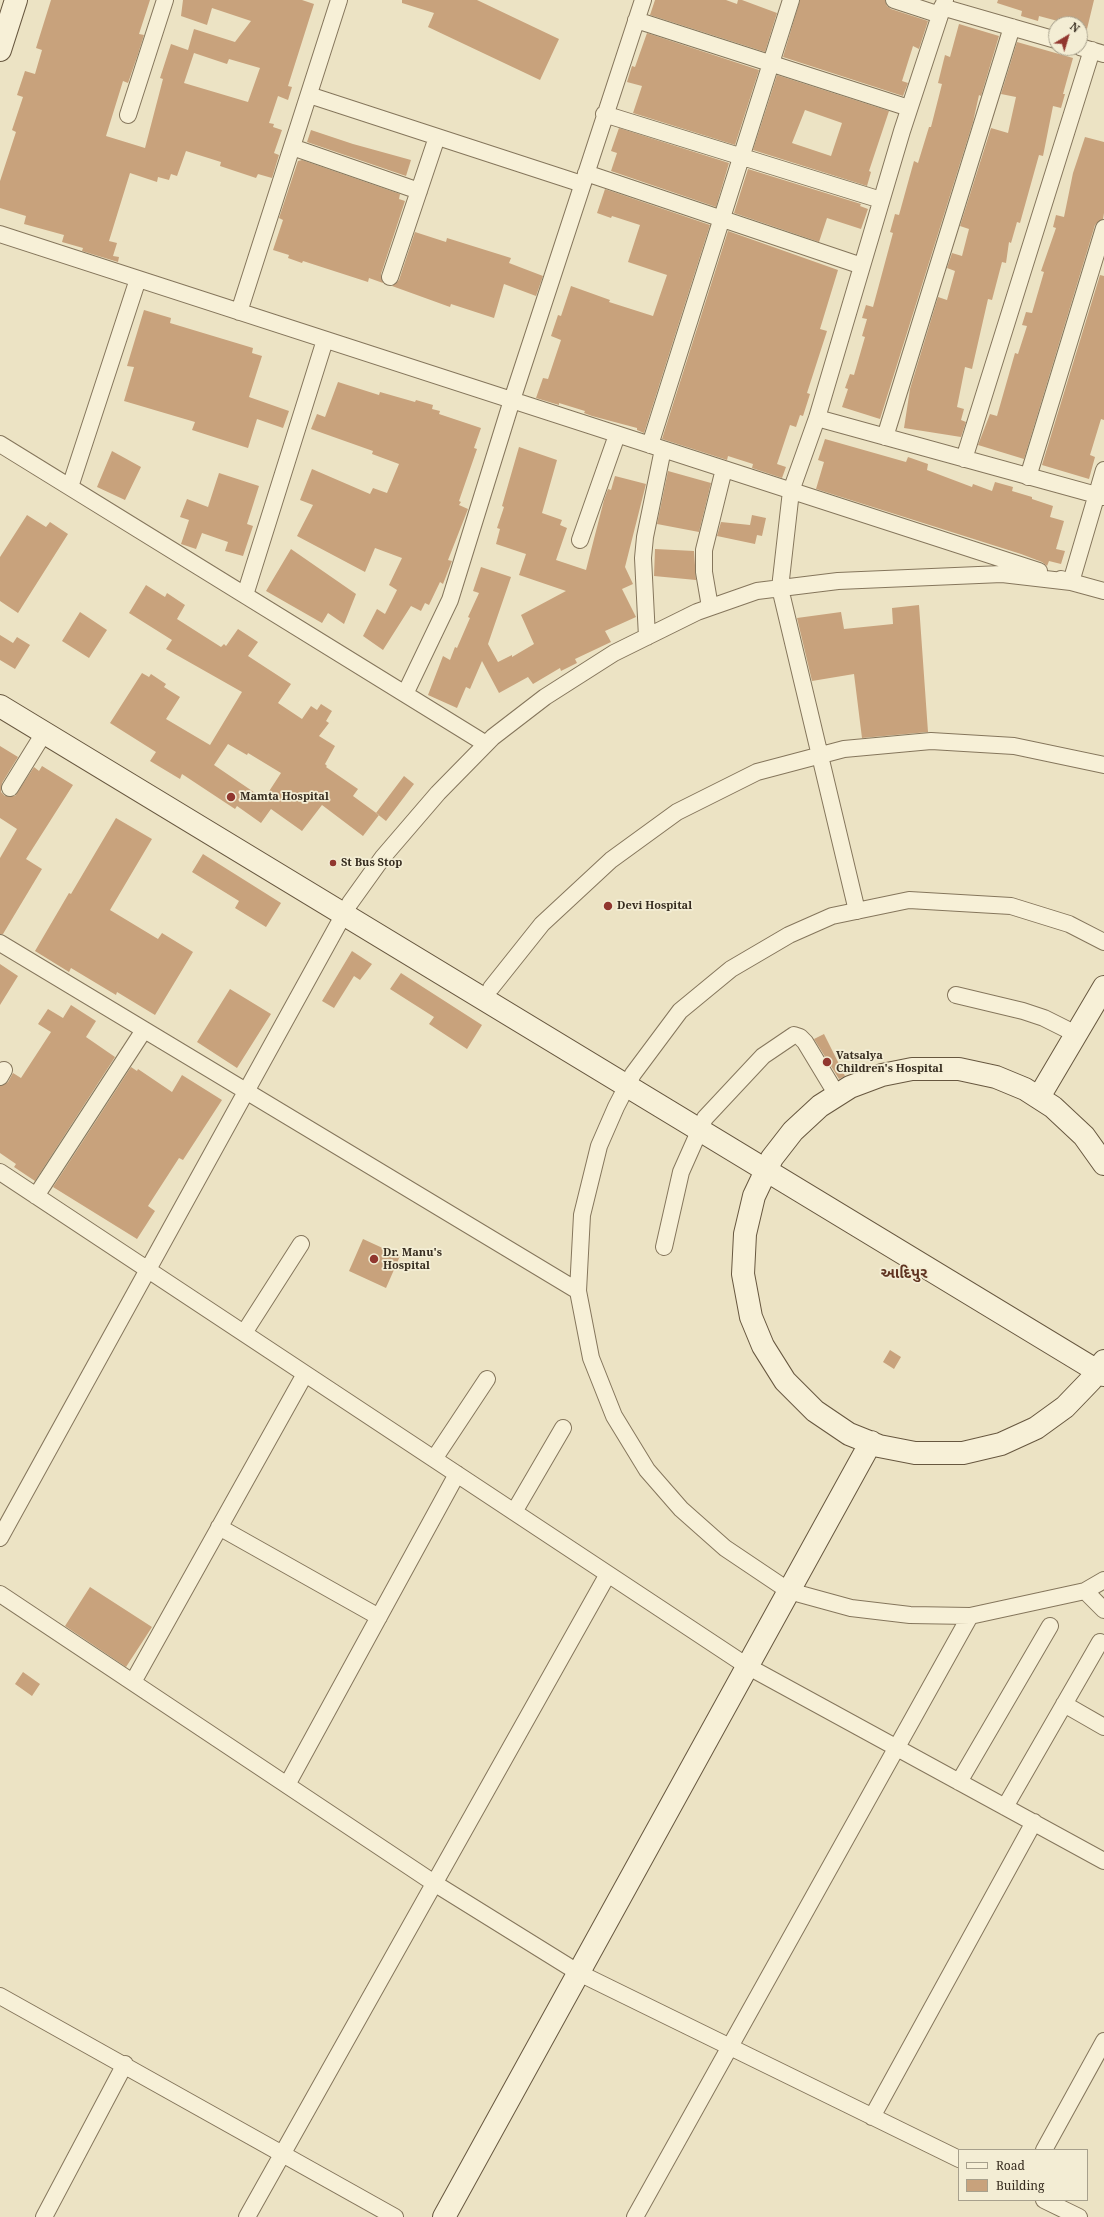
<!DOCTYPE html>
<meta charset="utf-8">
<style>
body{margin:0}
#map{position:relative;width:1104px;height:2217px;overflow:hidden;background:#ece3c4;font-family:"Noto Serif",serif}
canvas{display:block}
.legend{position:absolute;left:958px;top:2149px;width:130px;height:52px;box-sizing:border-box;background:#f3edd4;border:1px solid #a7a08c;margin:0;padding:5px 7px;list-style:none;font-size:12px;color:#362c1f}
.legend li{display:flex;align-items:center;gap:8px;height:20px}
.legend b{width:20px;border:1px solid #a7a08c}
.north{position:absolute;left:1048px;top:16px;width:40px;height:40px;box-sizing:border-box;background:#f3edd4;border:1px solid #a7a08c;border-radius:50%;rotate:38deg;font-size:11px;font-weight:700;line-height:16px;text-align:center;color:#362c1f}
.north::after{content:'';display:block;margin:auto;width:14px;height:18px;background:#91372f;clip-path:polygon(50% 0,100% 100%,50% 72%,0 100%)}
</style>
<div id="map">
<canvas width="1104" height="2217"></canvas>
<ul class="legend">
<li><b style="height:5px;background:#f7f0d7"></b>Road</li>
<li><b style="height:11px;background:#c8a27c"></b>Building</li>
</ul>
<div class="north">N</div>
</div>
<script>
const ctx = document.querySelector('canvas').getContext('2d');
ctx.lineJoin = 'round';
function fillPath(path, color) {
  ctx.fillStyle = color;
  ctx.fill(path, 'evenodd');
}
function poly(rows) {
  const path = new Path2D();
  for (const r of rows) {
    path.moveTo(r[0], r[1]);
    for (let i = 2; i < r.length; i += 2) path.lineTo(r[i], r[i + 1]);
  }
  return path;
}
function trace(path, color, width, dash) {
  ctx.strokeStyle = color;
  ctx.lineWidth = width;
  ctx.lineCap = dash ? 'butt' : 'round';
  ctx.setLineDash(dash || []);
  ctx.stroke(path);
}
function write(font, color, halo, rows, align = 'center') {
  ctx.font = font + ' "Noto Serif","Noto Sans Gujarati",serif';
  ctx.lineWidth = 3.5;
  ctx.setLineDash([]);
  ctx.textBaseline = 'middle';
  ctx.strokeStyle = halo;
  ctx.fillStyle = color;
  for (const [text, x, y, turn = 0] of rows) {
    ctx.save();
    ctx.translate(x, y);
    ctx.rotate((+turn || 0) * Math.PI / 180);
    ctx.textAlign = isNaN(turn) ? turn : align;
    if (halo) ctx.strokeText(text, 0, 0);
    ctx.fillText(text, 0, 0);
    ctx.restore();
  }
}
fillPath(poly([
 [51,0,150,0,139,34,144,35,138,54,128,83,123,81,106,136,145,148,163,79,160,78,171,44,188,50,194,29,235,42,251,21,212,8,207,25,181,16,183,0,302,0,314,4,288,86,292,87,288,100,278,96,269,123,274,124,273,127,282,130,274,153,279,155,272,178,258,174,256,178,220,166,221,162,186,151,177,176,171,174,169,180,158,177,157,182,130,173,109,241,117,243,113,256,119,257,118,262,82,251,83,248,62,242,64,235,24,224,26,216,0,208,0,181,16,132,12,130,23,97,17,95,25,71,35,74,42,50,36,48],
 [194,53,227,64,229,59,260,68,248,102,184,83],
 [402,0,477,0,559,39,540,80,428,27,434,13,402,3],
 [655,0,726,0,737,4,738,0,742,0,777,13,765,52,650,15],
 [800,0,885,0,887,6,891,9,928,21,919,49,913,46,902,81,908,83,903,96,783,57],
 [998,0,1094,0,1087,29,1080,27,1080,24,1069,24,1039,16,1038,21,1021,16,1022,11,997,3],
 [959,24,999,36,981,96,979,95,973,122,880,419,842,407,848,389,845,388,850,374,854,375,865,337,862,336,867,319,862,318,866,305,873,307,893,233,890,232,895,214,899,215,914,161,918,163,929,127,931,127,942,84,938,83,945,55,950,57],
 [647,33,759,70,735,145,633,113,642,86,627,82,632,66,635,67],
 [1017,42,1073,58,1063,94,1065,94,1061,108,1053,106,1043,156,1039,155,1020,223,1017,222,1011,243,1009,242,1006,263,1002,262,992,300,988,299,972,369,965,367,957,407,964,409,961,420,966,422,961,437,904,428,910,389,938,297,947,300,955,271,947,268,952,253,962,256,969,229,960,226,991,128,1008,133,1016,97,1001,94],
 [777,75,889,111,869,171,871,172,867,186,753,150],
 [805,110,842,123,831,156,792,143],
 [619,128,729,163,716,207,611,171,617,153,611,151],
 [311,130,353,144,411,160,406,176,307,142],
 [1085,137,1104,142,1104,213,1103,219,1095,225,1024,459,978,445,990,414,997,416,1015,353,1018,354,1027,326,1022,325,1026,312,1032,313,1044,272,1041,271,1056,228,1053,227,1056,215,1064,217,1073,173],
 [302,160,400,194,399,199,405,201,381,274,383,283,369,278,368,282,303,261,302,263,288,258,289,255,273,250,283,220,279,218,298,161],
 [748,169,861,204,860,206,868,209,861,229,827,218,819,242,734,213],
 [605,189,710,225,644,433,637,430,637,428,592,416,584,413,585,411,559,403,559,405,536,398,543,378,548,379,561,340,551,336,558,315,561,316,571,286,610,300,609,302,653,316,667,275,628,262,640,225,612,216,611,218,597,213],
 [728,231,838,270,820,329,827,331,807,393,810,394,803,416,800,415,796,427,790,425,777,464,786,467,782,478,752,468,753,464,728,456,727,460,662,439],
 [415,232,446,242,447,238,511,258,509,263,543,276,536,296,504,284,494,318,451,304,450,307,392,286,399,280],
 [1100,275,1104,276,1104,420,1101,419,1090,455,1095,457,1089,479,1042,465],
 [144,310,171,318,170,323,253,348,252,353,262,356,249,397,289,411,283,428,257,419,248,448,192,430,195,422,124,401,134,367,127,366],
 [338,382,379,395,380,392,415,402,416,400,433,405,432,409,440,411,439,414,481,428,474,448,477,449,459,501,461,502,459,505,468,509,448,560,452,561,443,584,440,582,429,605,425,603,421,611,411,606,383,650,363,636,377,609,385,614,397,590,389,585,402,558,375,548,365,572,297,536,313,505,300,500,312,469,370,494,373,488,387,493,399,464,372,454,373,451,311,429,317,414,325,417],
 [825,439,906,462,908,457,928,464,927,470,972,487,973,484,992,491,995,482,1013,487,1012,491,1032,497,1032,499,1053,506,1050,517,1064,521,1056,549,1065,551,1061,564,1049,561,1047,566,1042,562,1021,554,816,489,824,462,818,460],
 [519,447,557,460,542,513,562,520,560,525,567,528,556,560,586,570,604,500,608,489,611,490,615,476,646,484,625,567,633,584,622,589,636,617,605,631,611,642,575,659,577,663,561,671,560,668,533,684,528,677,499,693,482,661,470,689,466,687,457,708,428,695,443,656,450,660,455,647,457,648,470,618,468,617,479,593,473,591,481,567,511,577,488,644,498,662,512,655,512,657,534,644,521,615,566,591,519,575,526,554,496,544,500,529,497,528,504,507,502,506],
 [112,451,141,467,125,500,97,487],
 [668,471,711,483,699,532,657,524],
 [219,473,259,486,247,524,253,526,243,556,225,551,228,542,202,533,196,549,181,544,189,520,180,517,187,499,208,507],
 [27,515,46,527,50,522,68,534,18,613,0,601,0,557],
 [752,515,766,518,762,536,757,535,755,544,717,536,721,522,750,525],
 [291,549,356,594,344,624,328,613,322,623,266,591],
 [655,549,694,551,696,580,654,576],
 [146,585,165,597,167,593,185,605,177,619,221,647,224,644,226,646,238,629,258,642,248,656,291,684,278,703,302,719,311,706,317,710,321,704,332,711,326,721,329,723,319,736,335,746,325,764,327,766,326,767,358,789,353,796,379,815,363,836,322,805,302,831,271,809,261,823,237,806,235,809,182,774,180,779,150,761,156,752,110,723,142,673,149,677,151,674,166,684,164,687,180,697,166,719,210,745,242,692,166,649,172,640,129,613],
 [228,744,247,755,248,753,281,773,264,799,214,765],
 [919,605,928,732,862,738,854,674,812,681,797,618,841,612,844,629,893,624,892,608],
 [80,612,107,630,89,658,62,641],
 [0,635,13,643,17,637,30,645,15,669,0,660],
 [0,746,18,757,2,783,1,792,5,796,15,796,34,767,39,771,42,766,73,785,26,859,42,869,3,934,0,934,0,858,17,829,0,818],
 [404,776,414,784,386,821,376,813],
 [116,818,152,839,110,910,158,939,162,933,193,952,155,1015,117,992,116,995,71,968,69,972,35,951,69,893,71,894],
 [203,854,281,903,266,927,235,908,239,901,192,872],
 [352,951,372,964,360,980,354,976,334,1008,322,1001],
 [0,964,18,976,0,1005],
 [401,973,482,1025,467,1049,429,1024,434,1017,390,989],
 [230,989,271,1014,237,1068,197,1042],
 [71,1005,96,1021,86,1037,115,1057,35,1181,14,1167,16,1164,0,1153,0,1086,8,1082,13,1073,21,1078,51,1032,38,1024,48,1009,63,1018],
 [824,1034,845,1076,839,1079,814,1039],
 [131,1067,137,1071,138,1069,172,1092,182,1075,222,1100,183,1160,179,1158,148,1206,155,1211,137,1239,53,1187],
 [363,1239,400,1256,386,1288,349,1271],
 [890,1350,901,1357,894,1369,883,1362],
 [90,1587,152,1627,126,1667,65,1626],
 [23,1672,40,1684,32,1696,15,1684]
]), '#c8a27c');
const street = poly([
 [894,0,940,15],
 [942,7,1056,40],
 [636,20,909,108],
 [1080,47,1104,54],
 [309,95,582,184],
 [604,114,881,200],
 [128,115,165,0],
 [292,147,419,191],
 [586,173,862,266],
 [0,234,1039,571],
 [390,277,437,137],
 [239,312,339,0],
 [817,418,1104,497],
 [885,437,1012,27],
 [0,444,486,744],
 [650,445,791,0],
 [964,459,1092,50],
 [1028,477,1104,228],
 [70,487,138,279],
 [580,540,617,435],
 [1061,579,1071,582,1104,470],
 [245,595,325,340],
 [710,607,704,572,704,550,724,469],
 [647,637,643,558,645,537,663,449],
 [405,694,450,600,512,400,643,0],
 [10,788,44,733],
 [857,911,780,588,791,491,817,418,902,131,945,0],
 [1104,942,1069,924,1011,906,909,900,832,916,789,935,731,969,680,1011,633,1074,616,1107,599,1146,582,1215,578,1291,591,1358,614,1416,647,1470,681,1509,725,1548,789,1591,851,1608,910,1615,970,1616,1085,1591,1104,1580],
 [0,943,578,1291],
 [491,988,542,924,611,860,677,812,757,772,844,749,931,741,1014,746,1104,765],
 [956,995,1023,1011,1044,1018,1076,1034],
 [0,1077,4,1070],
 [0,1172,747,1666,1104,1861],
 [36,1196,144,1030],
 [664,1247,681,1172,705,1118,763,1056,794,1035,800,1037,805,1042,837,1095],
 [244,1333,301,1244],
 [434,1459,487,1379],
 [514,1512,563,1428],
 [219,1527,379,1617],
 [0,1538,350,903,383,857,438,793,493,737,545,697,614,653,697,612,757,591,838,581,1002,574,1071,582,1104,591],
 [1085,1591,1104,1610],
 [0,1594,434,1883,579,1973,959,2159],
 [133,1682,305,1374],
 [1064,1704,1104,1727],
 [959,1782,1050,1626],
 [287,1785,457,1474],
 [1005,1807,1100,1642],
 [0,1996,395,2217],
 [872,2117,1034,1822],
 [1044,2150,1104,2041],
 [1044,2200,1079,2217],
 [44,2217,125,2064],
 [247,2217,608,1574],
 [635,2217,970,1616]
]);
const secondary = poly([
 [0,50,16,0],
 [0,706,1104,1375],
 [1039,1097,1104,987],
 [1104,1164,1084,1136,1053,1107,1025,1089,996,1077,959,1069,912,1069,882,1075,850,1087,820,1106,793,1131,772,1158,754,1196,745,1234,743,1274,751,1317,763,1346,785,1381,815,1411,849,1434,879,1446,915,1453,963,1453,1001,1444,1036,1428,1065,1407,1091,1380,1104,1361],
 [444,2217,871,1442]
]);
trace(street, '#85765c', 18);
trace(secondary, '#67573f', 24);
trace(street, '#f7f0d7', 16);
trace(secondary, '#f7f0d7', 22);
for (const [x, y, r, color] of [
 [231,797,5,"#91372f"],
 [333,863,4,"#91372f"],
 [608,906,5,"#91372f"],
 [827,1062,5,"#91372f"],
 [374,1259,5,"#91372f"]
]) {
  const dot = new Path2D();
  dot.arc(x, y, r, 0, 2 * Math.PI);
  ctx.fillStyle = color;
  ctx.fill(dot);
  trace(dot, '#f3edd4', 1.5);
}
write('bold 11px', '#362c1f', '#f3edd4', [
 ["Mamta Hospital",240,797],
 ["St Bus Stop",341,863],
 ["Devi Hospital",617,906],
 ["Vatsalya",836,1056],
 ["Children's Hospital",836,1069],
 ["Dr. Manu's",383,1253],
 ["Hospital",383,1266]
], 'left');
write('bold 15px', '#603421', '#f3edd4', [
 ["આદિપુર",904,1274]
]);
</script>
